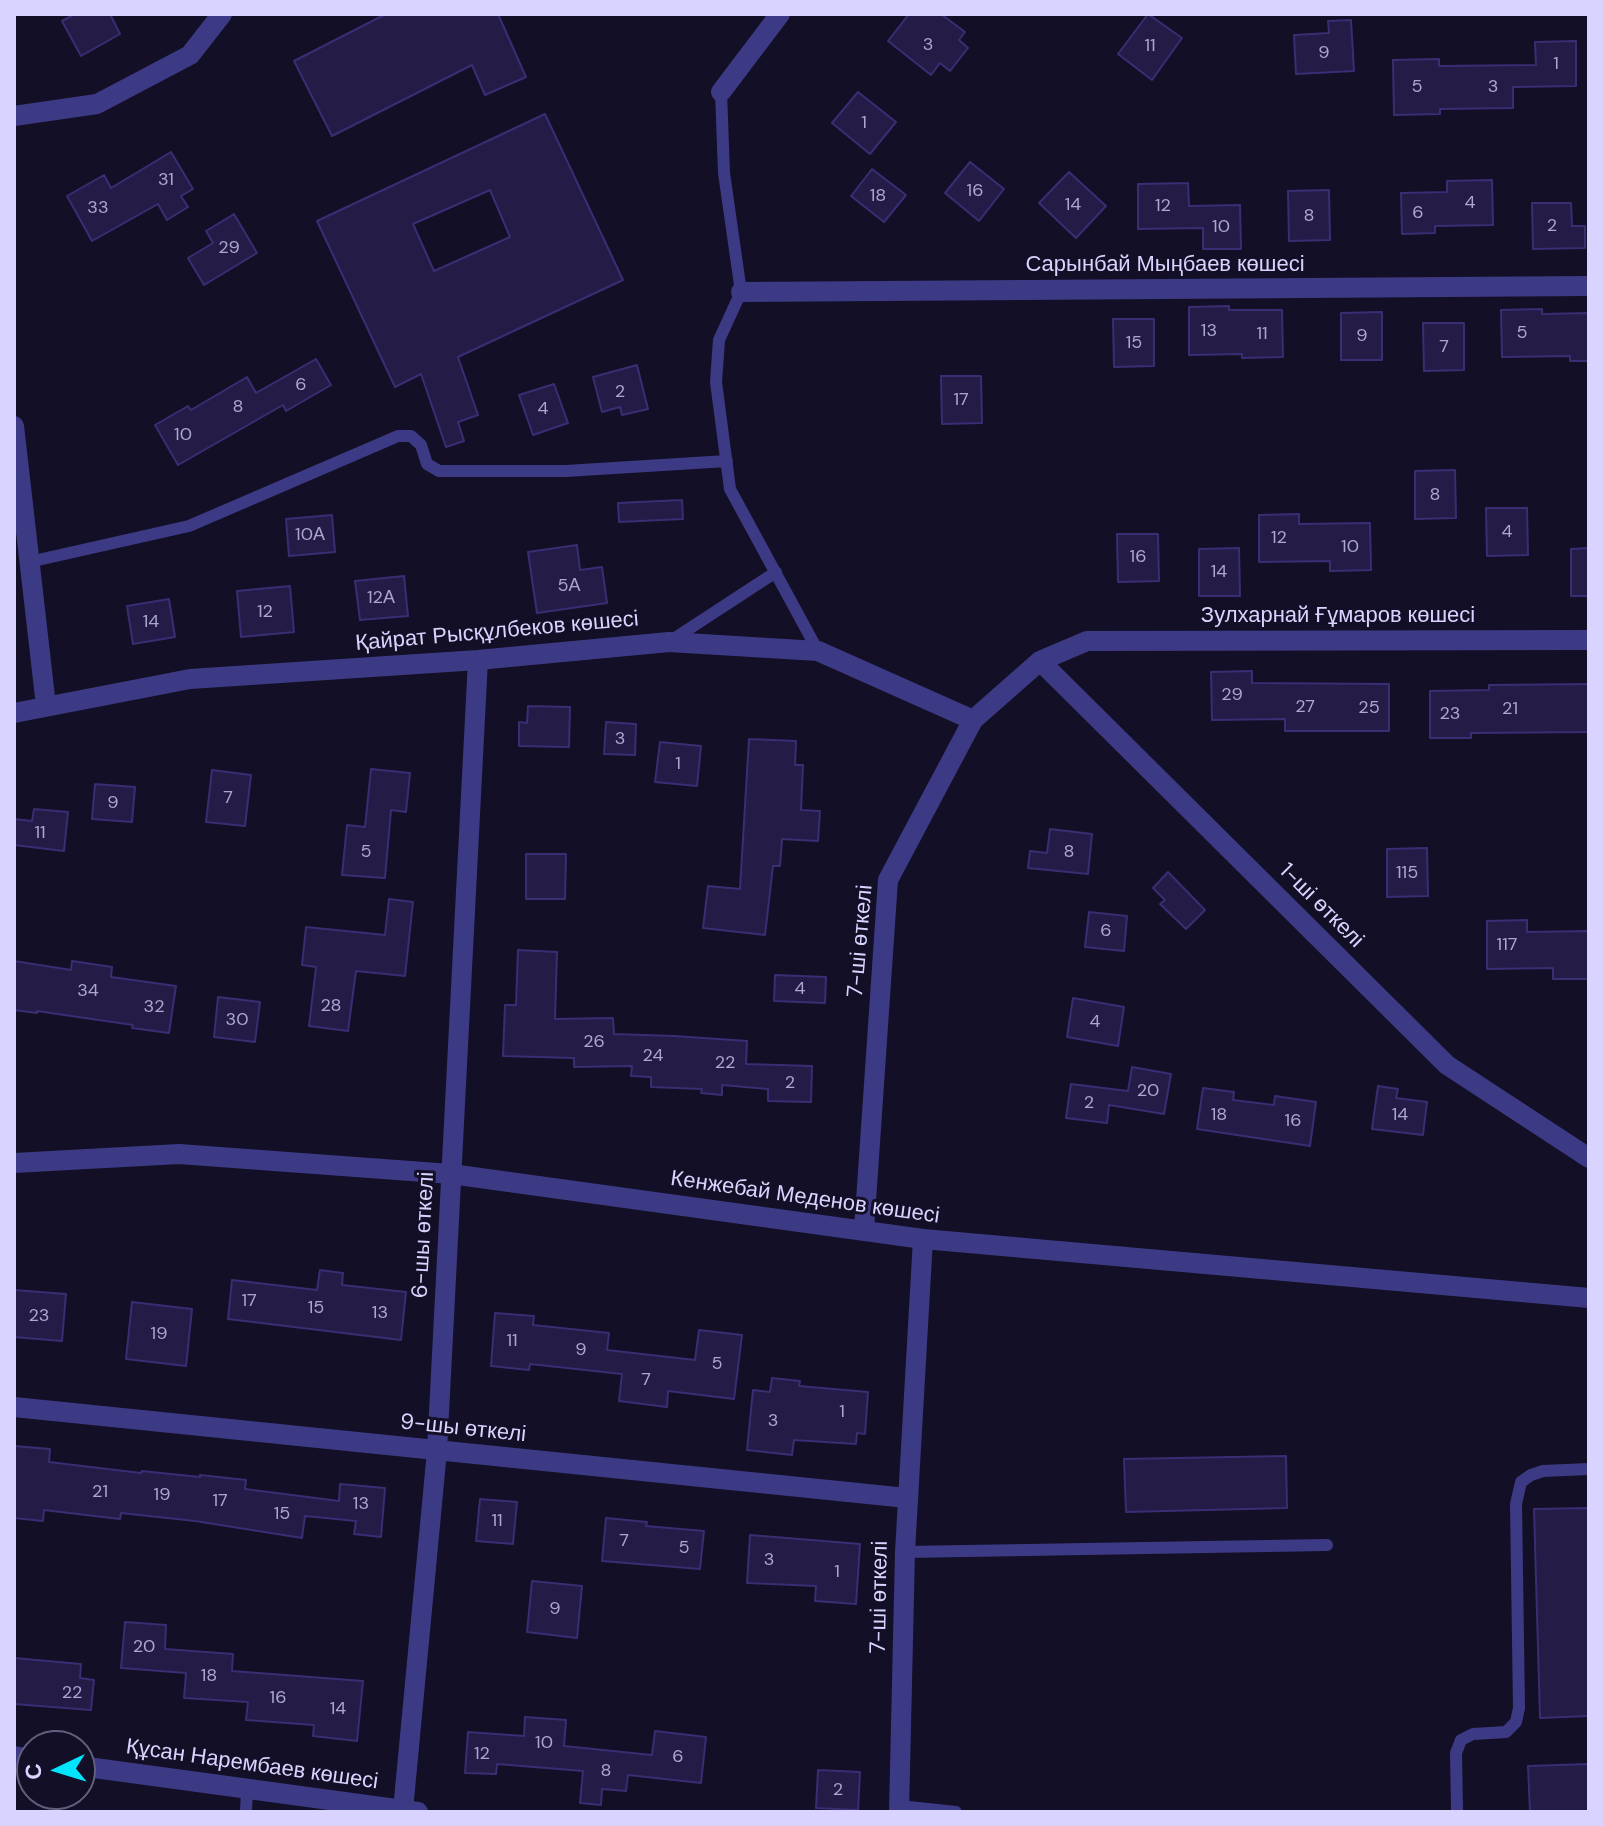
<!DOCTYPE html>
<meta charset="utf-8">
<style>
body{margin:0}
#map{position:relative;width:1603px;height:1826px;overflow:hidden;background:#130f26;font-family:"DM Sans",sans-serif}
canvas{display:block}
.frame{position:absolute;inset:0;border:16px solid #d9d4ff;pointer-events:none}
.north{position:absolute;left:16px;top:1730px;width:80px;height:80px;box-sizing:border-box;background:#130f26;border:2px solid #625e7d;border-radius:50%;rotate:266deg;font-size:22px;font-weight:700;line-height:32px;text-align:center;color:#d9d4ff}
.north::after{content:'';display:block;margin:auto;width:28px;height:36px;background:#00e5ff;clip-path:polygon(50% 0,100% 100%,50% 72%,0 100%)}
</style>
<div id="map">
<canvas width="1603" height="1826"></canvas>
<div class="frame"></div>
<div class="north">С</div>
</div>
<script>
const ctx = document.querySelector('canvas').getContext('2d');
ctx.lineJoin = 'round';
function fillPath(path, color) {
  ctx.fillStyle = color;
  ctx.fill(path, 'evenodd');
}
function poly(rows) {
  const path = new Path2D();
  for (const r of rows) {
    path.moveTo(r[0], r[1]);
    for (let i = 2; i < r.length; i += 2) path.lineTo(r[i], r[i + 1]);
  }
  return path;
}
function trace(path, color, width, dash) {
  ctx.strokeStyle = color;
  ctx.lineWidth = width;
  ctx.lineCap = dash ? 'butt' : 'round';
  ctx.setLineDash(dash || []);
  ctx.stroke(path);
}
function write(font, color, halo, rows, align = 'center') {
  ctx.font = font + ' "DM Sans",sans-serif';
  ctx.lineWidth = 6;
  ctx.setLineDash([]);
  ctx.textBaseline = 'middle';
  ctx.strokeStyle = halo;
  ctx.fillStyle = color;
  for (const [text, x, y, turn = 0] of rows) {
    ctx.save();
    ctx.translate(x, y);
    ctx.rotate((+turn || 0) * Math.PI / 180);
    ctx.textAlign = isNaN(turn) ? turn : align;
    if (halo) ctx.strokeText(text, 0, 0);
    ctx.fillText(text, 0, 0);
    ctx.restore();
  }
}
const building = poly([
 [75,14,110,14,120,34,81,56,62,21,75,14],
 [386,14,498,14,526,77,485,95,472,65,332,136,294,61,386,14],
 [909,14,941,14,965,32,959,40,968,48,950,71,940,63,931,75,888,41,909,14],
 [1148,14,1182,38,1152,80,1118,54,1148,14],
 [1351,20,1354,71,1296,74,1294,35,1329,33,1328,21,1351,20],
 [1576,41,1576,86,1513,87,1513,108,1440,109,1440,114,1394,115,1393,60,1439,59,1439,66,1536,65,1535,42,1576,41],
 [858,92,896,122,870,154,832,123,858,92],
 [545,114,623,280,458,357,478,415,458,422,464,441,446,447,421,374,395,387,317,221,545,114],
 [490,190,510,237,434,271,413,224,490,190],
 [171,152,193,189,181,196,188,207,167,220,158,204,92,241,67,196,104,175,111,188,171,152],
 [970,162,1004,189,979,221,945,193,970,162],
 [872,169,906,195,884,222,851,196,872,169],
 [1069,172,1106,206,1076,238,1039,203,1069,172],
 [1492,180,1493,225,1435,226,1435,233,1402,234,1401,193,1447,192,1447,181,1492,180],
 [1188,183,1189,206,1240,205,1241,249,1203,249,1203,228,1138,229,1138,184,1188,183],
 [1329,190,1330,240,1289,241,1288,191,1329,190],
 [1532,203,1571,203,1572,226,1585,226,1585,248,1533,249,1532,203],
 [234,214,257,253,204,285,188,258,213,243,206,231,234,214],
 [1229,306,1229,310,1282,310,1283,357,1242,358,1242,354,1189,355,1189,307,1229,306],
 [1542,309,1542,314,1589,313,1589,361,1570,361,1570,356,1502,357,1501,310,1542,309],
 [1382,312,1382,360,1341,360,1341,313,1382,312],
 [1113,319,1154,319,1154,366,1114,367,1113,319],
 [1423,323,1464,323,1464,370,1424,371,1423,323],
 [316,359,331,385,286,411,283,405,178,465,155,425,188,406,191,410,247,377,256,393,316,359],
 [637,365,648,409,622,415,620,407,602,412,593,377,637,365],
 [941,376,981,376,982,423,942,424,941,376],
 [554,384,568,423,533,435,519,395,554,384],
 [1455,470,1456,518,1415,519,1415,471,1455,470],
 [682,500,683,519,619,522,618,503,682,500],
 [1486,508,1527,508,1528,555,1487,556,1486,508],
 [1299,514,1299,524,1370,523,1371,570,1330,571,1330,561,1259,562,1259,515,1299,514],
 [332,515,335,552,289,556,286,519,332,515],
 [1117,534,1158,534,1159,581,1118,582,1117,534],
 [577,545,580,570,602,567,607,603,537,613,528,552,577,545],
 [1239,548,1240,596,1199,596,1199,549,1239,548],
 [1589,548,1589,596,1571,596,1571,549,1589,548],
 [404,576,408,616,360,620,355,581,404,576],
 [290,586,294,632,241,637,237,591,290,586],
 [169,599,175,637,133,644,127,606,169,599],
 [1252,671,1252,683,1389,684,1389,731,1285,731,1285,719,1212,720,1211,672,1252,671],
 [1589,684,1589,732,1471,733,1471,738,1430,738,1430,691,1489,690,1489,685,1589,684],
 [528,706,570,707,569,747,519,746,519,722,527,723,528,706],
 [606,722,636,724,635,755,604,754,606,722],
 [749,739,796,741,795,765,803,765,801,810,820,811,818,841,782,839,780,866,773,866,765,935,703,928,708,886,740,889,749,739],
 [660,742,701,746,697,786,655,782,660,742],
 [371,769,410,773,406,812,391,810,385,878,342,875,347,825,365,827,371,769],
 [212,770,251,775,245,826,206,822,212,770],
 [95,784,135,787,132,822,92,819,95,784],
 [34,809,68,812,64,851,14,845,14,819,32,821,34,809],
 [1050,829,1092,834,1088,874,1028,868,1030,851,1047,853,1050,829],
 [1427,848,1428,896,1387,897,1387,849,1427,848],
 [526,854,566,854,565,899,526,899,526,854],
 [1168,872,1205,910,1186,929,1160,904,1165,900,1153,888,1168,872],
 [389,899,413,902,405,976,356,971,348,1031,309,1026,316,967,302,965,306,927,385,935,389,899],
 [1089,912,1127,916,1124,951,1085,947,1089,912],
 [1527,920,1527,932,1589,931,1589,979,1553,979,1553,968,1487,969,1487,921,1527,920],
 [518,950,557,952,555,1019,613,1018,614,1034,674,1036,747,1041,746,1064,812,1066,811,1102,768,1101,768,1089,722,1085,722,1095,701,1093,702,1089,651,1087,651,1077,631,1076,632,1066,574,1067,574,1058,503,1056,505,1005,516,1005,518,950],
 [14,961,71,970,72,961,112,967,111,977,176,986,169,1033,132,1028,133,1025,37,1011,37,1013,14,1010,14,961],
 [775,975,826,977,825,1003,774,1001,775,975],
 [218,997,260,1002,255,1042,214,1037,218,997],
 [1073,998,1124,1007,1118,1046,1067,1037,1073,998],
 [1132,1067,1171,1074,1164,1114,1109,1105,1107,1123,1066,1118,1071,1084,1128,1091,1132,1067],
 [1378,1086,1398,1089,1396,1098,1427,1102,1423,1135,1372,1129,1378,1086],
 [1203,1088,1234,1092,1233,1100,1274,1105,1275,1096,1316,1102,1310,1146,1197,1129,1203,1088],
 [320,1270,343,1273,342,1285,406,1292,401,1340,228,1319,232,1280,317,1290,320,1270],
 [14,1290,66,1294,62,1341,14,1337,14,1290],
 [132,1302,192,1309,186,1366,126,1359,132,1302],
 [495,1313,534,1316,533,1325,609,1333,607,1350,695,1360,699,1330,742,1335,734,1399,668,1391,667,1407,619,1401,622,1374,530,1364,529,1370,491,1366,495,1313],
 [772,1378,800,1381,799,1386,868,1392,865,1434,857,1433,856,1444,794,1440,792,1455,747,1450,753,1390,770,1392,772,1378],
 [14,1446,50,1449,49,1462,141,1473,142,1471,200,1477,200,1475,246,1480,245,1489,339,1501,340,1484,385,1488,381,1537,354,1534,356,1521,305,1516,302,1538,195,1521,121,1513,120,1519,44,1510,43,1521,14,1518,14,1446],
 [1286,1456,1287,1508,1126,1512,1124,1459,1286,1456],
 [480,1499,517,1502,513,1544,476,1541,480,1499],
 [1589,1508,1589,1716,1540,1718,1534,1509,1589,1508],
 [606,1518,647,1522,646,1526,704,1531,700,1569,602,1561,606,1518],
 [750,1535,860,1544,856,1604,815,1601,816,1586,747,1583,750,1535],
 [532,1581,582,1586,577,1638,527,1632,532,1581],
 [125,1622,166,1625,165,1649,233,1654,232,1671,363,1681,357,1741,313,1736,314,1725,246,1720,248,1702,184,1698,186,1673,121,1668,125,1622],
 [14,1658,81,1664,80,1678,94,1680,91,1710,14,1704,14,1658],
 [525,1717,566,1720,564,1746,652,1755,655,1731,706,1737,701,1783,628,1775,626,1791,602,1789,601,1805,580,1803,583,1771,497,1764,496,1774,465,1773,468,1732,524,1736,525,1717],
 [1589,1764,1589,1812,1530,1812,1528,1766,1589,1764],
 [818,1770,860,1772,858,1810,816,1808,818,1770]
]);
fillPath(building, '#241b47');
trace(building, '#3b2d73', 2);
trace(poly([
 [721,92,724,173,741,292,719,340,716,382,730,489,818,651],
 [29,562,189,526,398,436,411,436,421,445,427,464,439,471,566,471,727,461],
 [672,640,776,572],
 [905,1552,1327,1545],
 [899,1806,956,1812],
 [1457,1810,1456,1753,1461,1740,1473,1734,1506,1732,1516,1722,1519,1708,1516,1504,1521,1482,1531,1475,1543,1471,1589,1469],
 [246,1812,247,1789]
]), '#3d3a85', 12);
trace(poly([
 [721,92,780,14],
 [14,116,97,104,190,55,222,14],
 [741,292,1589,286],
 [14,426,46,706],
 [1040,661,1447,1065,1589,1158],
 [14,713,190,679,478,660,669,642,818,651,973,720],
 [864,1230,888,880,973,720,1040,661,1087,641,1589,640],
 [14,1407,907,1498],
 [14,1756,32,1759],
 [80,1766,418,1812],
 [403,1810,437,1451,478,660],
 [899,1812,905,1552,923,1239]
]), '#3d3a85', 20);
trace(poly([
 [14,1163,179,1154,451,1174,923,1239,1589,1298]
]), '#3d3a85', 20);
write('18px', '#aca6d1', null, [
 ["3",928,45],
 ["11",1150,46],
 ["9",1324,53],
 ["1",1556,64],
 ["5",1417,87],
 ["3",1493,87],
 ["1",864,123],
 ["31",166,180],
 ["16",975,191],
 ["18",878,196],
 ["4",1470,203],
 ["14",1073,205],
 ["12",1163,206],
 ["33",98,208],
 ["6",1418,213],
 ["8",1309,216],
 ["2",1552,226],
 ["10",1221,227],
 ["29",229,248],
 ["13",1209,331],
 ["5",1522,333],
 ["11",1262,334],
 ["9",1362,336],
 ["15",1134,343],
 ["7",1444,347],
 ["6",301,385],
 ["2",620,392],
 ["17",961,400],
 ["8",238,407],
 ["4",543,409],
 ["10",183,435],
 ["8",1435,495],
 ["4",1507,532],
 ["10А",310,535],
 ["12",1279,538],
 ["10",1350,547],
 ["16",1138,557],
 ["14",1219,572],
 ["5А",569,586],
 ["12А",381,598],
 ["12",265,612],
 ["14",151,622],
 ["29",1232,695],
 ["27",1305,707],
 ["25",1369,708],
 ["21",1510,709],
 ["23",1450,714],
 ["3",620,739],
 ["1",678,764],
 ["7",228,798],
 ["9",113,803],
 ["11",40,833],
 ["5",366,852],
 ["8",1069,852],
 ["115",1407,873],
 ["6",1106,931],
 ["117",1507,945],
 ["4",800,989],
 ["34",88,991],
 ["28",331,1006],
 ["32",154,1007],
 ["30",237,1020],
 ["4",1095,1022],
 ["26",594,1042],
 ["24",653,1056],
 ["22",725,1063],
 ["2",790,1083],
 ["20",1148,1091],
 ["2",1089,1103],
 ["18",1219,1115],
 ["14",1400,1115],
 ["16",1293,1121],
 ["17",249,1301],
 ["15",316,1308],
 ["13",380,1313],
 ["23",39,1316],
 ["19",159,1334],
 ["11",512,1341],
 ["9",581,1350],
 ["5",717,1364],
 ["7",646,1380],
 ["1",842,1412],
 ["3",773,1421],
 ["21",100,1492],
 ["19",162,1495],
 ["17",220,1501],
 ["13",361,1504],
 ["15",282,1514],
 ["11",497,1521],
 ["7",624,1541],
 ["5",684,1548],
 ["3",769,1560],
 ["1",837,1572],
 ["9",555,1609],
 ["20",144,1647],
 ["18",209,1676],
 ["22",72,1693],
 ["16",278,1698],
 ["14",338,1709],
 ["10",544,1743],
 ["12",482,1754],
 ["6",678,1757],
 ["8",606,1771],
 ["2",838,1790]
]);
write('22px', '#d9d4ff', '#130f26', [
 ["Сарынбай Мыңбаев көшесі",1165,265],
 ["Зулхарнай Ғұмаров көшесі",1338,616],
 ["Қайрат Рысқұлбеков көшесі",497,632,-5],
 ["1-ші өткелі",1321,906,45],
 ["7-ші өткелі",861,941,-85],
 ["Кенжебай Меденов көшесі",805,1198,8],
 ["6-шы өткелі",424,1235,-87],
 ["9-шы өткелі",463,1429,6],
 ["7-ші өткелі",880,1597,-89],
 ["Құсан Нарембаев көшесі",252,1765,8]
]);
</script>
